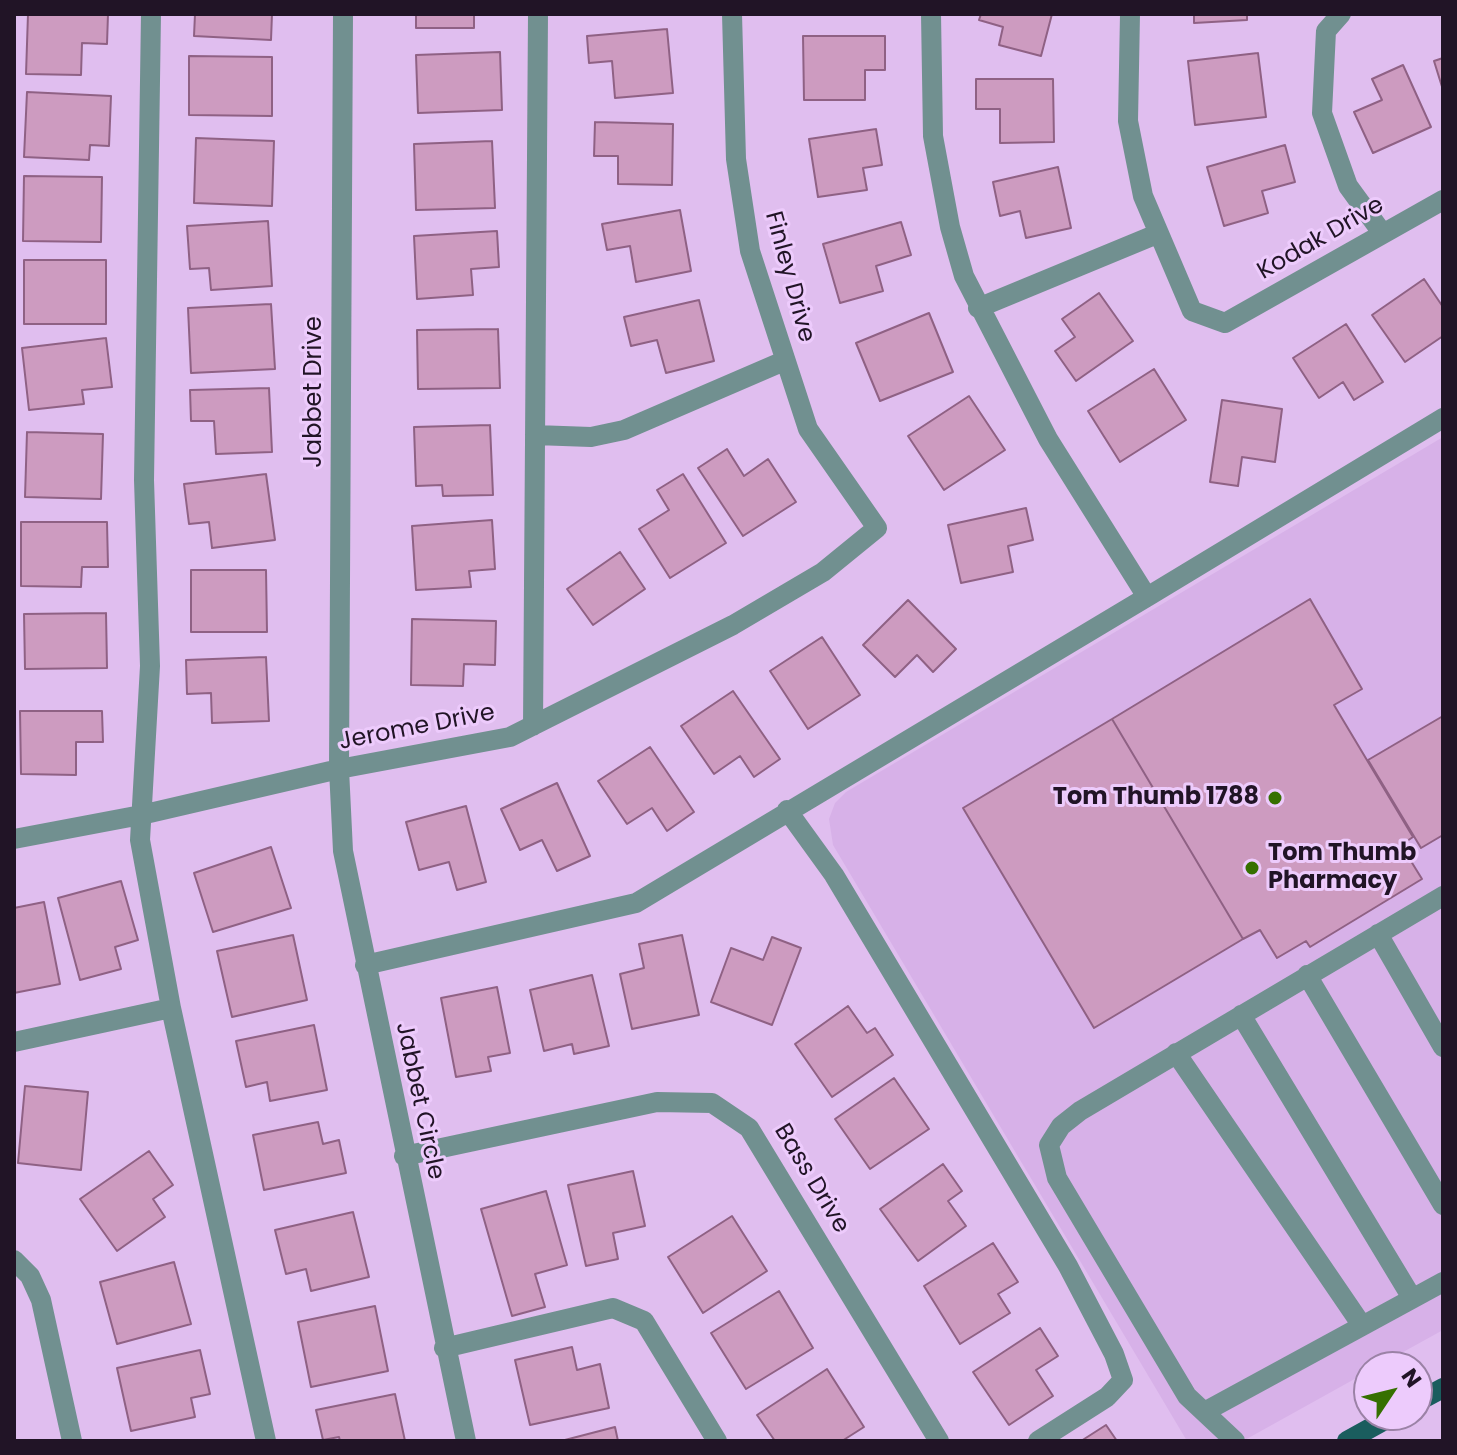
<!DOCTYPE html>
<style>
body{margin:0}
#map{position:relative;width:1457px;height:1455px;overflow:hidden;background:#e0beef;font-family:Poppins,sans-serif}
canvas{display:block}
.frame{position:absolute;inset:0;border:16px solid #211426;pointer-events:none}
.north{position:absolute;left:1353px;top:1351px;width:80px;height:80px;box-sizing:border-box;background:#edcbfc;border:2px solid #9b82a6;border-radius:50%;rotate:55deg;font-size:22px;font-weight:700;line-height:32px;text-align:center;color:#211426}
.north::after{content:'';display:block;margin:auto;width:28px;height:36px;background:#367000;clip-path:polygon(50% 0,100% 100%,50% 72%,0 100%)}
</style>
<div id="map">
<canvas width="1457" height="1455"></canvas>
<div class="frame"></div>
<div class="north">N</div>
</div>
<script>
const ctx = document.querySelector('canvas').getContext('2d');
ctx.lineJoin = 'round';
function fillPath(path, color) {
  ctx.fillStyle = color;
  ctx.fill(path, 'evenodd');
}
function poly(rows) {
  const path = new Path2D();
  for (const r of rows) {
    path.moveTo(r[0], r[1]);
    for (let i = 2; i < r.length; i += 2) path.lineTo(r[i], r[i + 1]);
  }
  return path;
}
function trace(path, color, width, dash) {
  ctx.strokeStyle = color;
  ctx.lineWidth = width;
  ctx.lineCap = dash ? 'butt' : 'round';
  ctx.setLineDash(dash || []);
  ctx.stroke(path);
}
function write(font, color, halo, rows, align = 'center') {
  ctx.font = font + ' Poppins,sans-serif';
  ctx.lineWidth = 6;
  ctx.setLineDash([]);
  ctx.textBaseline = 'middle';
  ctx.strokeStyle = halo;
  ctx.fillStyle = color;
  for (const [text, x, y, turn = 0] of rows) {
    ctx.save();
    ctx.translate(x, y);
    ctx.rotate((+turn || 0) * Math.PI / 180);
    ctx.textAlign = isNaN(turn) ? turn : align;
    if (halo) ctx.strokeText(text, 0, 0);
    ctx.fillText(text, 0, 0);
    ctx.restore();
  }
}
fillPath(poly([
 [1443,437,1443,1330,1376,1367,1369,1367,1369,1371,1243,1441,1187,1441,833,845,829,819,835,803,846,792]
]), '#d7b1e8');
const building = poly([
 [28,14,108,14,107,44,82,43,81,75,26,74,28,14],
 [195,14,272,14,271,40,194,36,195,14],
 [416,14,474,14,474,28,416,28,416,14],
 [981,14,1052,14,1041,56,999,45,1003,27,979,20,981,14],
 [1194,14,1247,14,1247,20,1194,23,1194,14],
 [667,29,673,93,615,98,612,61,589,63,587,36,667,29],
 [803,36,885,36,885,70,865,70,865,100,804,100,803,36],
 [500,52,502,110,418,113,416,55,500,52],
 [1258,53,1266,117,1195,125,1188,61,1258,53],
 [189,56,272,57,272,116,189,115,189,56],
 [1443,58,1443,90,1434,61,1443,58],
 [1403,65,1431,127,1373,153,1354,112,1382,100,1372,79,1403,65],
 [976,79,1053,79,1054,142,1000,143,1000,109,976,109,976,79],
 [27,92,111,96,109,146,90,145,89,160,24,157,27,92],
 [595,122,673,124,672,185,618,184,618,156,594,156,595,122],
 [876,129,882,165,863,168,867,190,818,197,809,139,876,129],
 [196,138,274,141,272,206,194,203,196,138],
 [492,141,495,208,416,210,414,144,492,141],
 [1285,145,1295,182,1262,191,1268,213,1224,226,1207,167,1285,145],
 [1058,167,1071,228,1026,238,1020,211,1000,216,993,182,1058,167],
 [24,176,102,177,101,242,23,241,24,176],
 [680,210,691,271,636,282,630,246,607,250,602,224,680,210],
 [268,221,272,286,211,290,209,268,190,269,187,226,268,221],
 [901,222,911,255,876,266,883,291,840,303,823,244,901,222],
 [497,231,499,267,471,269,473,295,417,299,414,236,497,231],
 [24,260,106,260,106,324,24,324,24,260],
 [1424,279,1443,307,1443,336,1405,362,1372,315,1424,279],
 [1099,293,1133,341,1076,381,1055,351,1075,337,1062,319,1099,293],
 [699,300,714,361,666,373,657,340,631,346,624,317,699,300],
 [271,304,275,369,191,373,188,308,271,304],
 [929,313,953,372,880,401,856,343,929,313],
 [1346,324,1383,382,1354,400,1343,382,1319,398,1293,358,1346,324],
 [498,329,500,388,418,389,417,330,498,329],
 [106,338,112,387,82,390,84,404,29,410,22,348,106,338],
 [1154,369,1186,420,1120,462,1088,411,1154,369],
 [269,388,272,452,216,454,214,421,191,421,190,390,269,388],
 [969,396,1005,450,944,490,908,436,969,396],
 [1222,400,1282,409,1275,462,1242,457,1238,486,1210,482,1222,400],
 [490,425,493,495,443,496,442,485,416,486,414,427,490,425],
 [27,432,103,434,101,499,25,497,27,432],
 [727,449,744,476,768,459,796,502,743,536,698,468,727,449],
 [266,474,275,540,212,548,209,522,189,524,184,484,266,474],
 [683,474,726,543,670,578,639,529,669,510,657,490,683,474],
 [1026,508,1033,540,1008,546,1013,572,961,583,948,525,1026,508],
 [492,520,495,569,469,571,471,587,416,590,412,526,492,520],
 [21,522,107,522,108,567,82,567,81,587,21,586,21,522],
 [620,552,645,589,593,625,567,589,620,552],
 [191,570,266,570,267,632,191,632,191,570],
 [1310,599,1362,689,1334,705,1413,837,1401,845,1422,879,1310,947,1306,941,1277,958,1260,930,1243,939,1112,719,1310,599],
 [908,600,956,649,933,672,917,655,895,677,863,645,908,600],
 [106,613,107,668,25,669,24,614,106,613],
 [412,619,496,621,495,665,464,664,463,686,411,685,412,619],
 [822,637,860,695,808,729,770,671,822,637],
 [266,657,269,721,212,723,211,693,187,694,186,660,266,657],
 [733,691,780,759,754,777,740,756,714,774,681,726,733,691],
 [20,711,102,711,103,742,76,742,76,775,21,774,20,711],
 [1443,716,1443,835,1421,848,1368,760,1443,716],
 [1112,719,1243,939,1094,1028,963,808,1112,719],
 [650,747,694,812,667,831,652,808,627,824,598,781,650,747],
 [557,783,590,856,557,871,542,840,520,850,501,809,557,783],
 [466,806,486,882,457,890,449,862,419,870,406,822,466,806],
 [271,847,291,908,213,932,194,873,271,847],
 [121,881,138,940,115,947,121,969,80,980,58,898,121,881],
 [44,902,60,984,14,993,14,908,44,902],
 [293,935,307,1000,232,1017,217,951,293,935],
 [682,935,699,1015,632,1029,620,974,644,968,639,944,682,935],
 [772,937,801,948,772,1025,711,1002,731,948,763,960,772,937],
 [592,975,609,1046,574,1054,572,1044,544,1051,530,990,592,975],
 [497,987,510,1053,488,1057,491,1071,456,1077,441,998,497,987],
 [848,1006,867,1033,875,1028,893,1055,832,1097,795,1044,848,1006],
 [314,1025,327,1090,270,1101,267,1082,246,1087,236,1041,314,1025],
 [894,1078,929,1129,870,1169,835,1119,894,1078],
 [25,1086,88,1092,81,1170,18,1163,25,1086],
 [318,1122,323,1144,339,1140,346,1173,264,1190,253,1135,318,1122],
 [149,1151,173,1185,153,1199,165,1217,117,1251,80,1199,149,1151],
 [943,1164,962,1191,948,1201,966,1226,918,1261,880,1209,943,1164],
 [633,1171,645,1226,613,1233,618,1259,586,1266,568,1185,633,1171],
 [546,1191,567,1265,535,1274,545,1307,512,1316,481,1209,546,1191],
 [353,1212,369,1277,311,1291,306,1269,286,1274,275,1230,353,1212],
 [732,1216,767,1271,703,1313,668,1257,732,1216],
 [993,1243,1018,1282,998,1294,1010,1313,960,1344,924,1286,993,1243],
 [174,1262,191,1324,117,1344,100,1282,174,1262],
 [779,1291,813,1348,746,1389,711,1333,779,1291],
 [375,1306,388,1371,311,1387,298,1322,375,1306],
 [1040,1328,1058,1356,1036,1370,1053,1396,1009,1425,973,1372,1040,1328],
 [572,1347,577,1370,600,1364,609,1408,530,1425,515,1360,572,1347],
 [200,1350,210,1394,191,1398,195,1417,131,1431,117,1368,200,1350],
 [827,1369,864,1427,842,1441,775,1441,757,1415,827,1369],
 [395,1394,405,1441,340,1441,339,1437,323,1440,316,1410,395,1394],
 [1106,1425,1117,1441,1081,1441,1106,1425],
 [615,1427,618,1441,561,1441,615,1427]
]);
fillPath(building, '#cd9bc0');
trace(building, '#8f6184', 2);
trace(poly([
 [343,14,339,769,343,851,466,1441],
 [931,14,933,136,950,227,964,276,1048,439,1147,597,1443,418],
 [1130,14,1128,121,1143,196,1192,311,1225,323,1443,200],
 [1341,14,1326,31,1322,113,1348,186,1383,234],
 [978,308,1157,234],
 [535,435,591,437,624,430,784,361],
 [533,726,538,14],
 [787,810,834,875,1068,1266,1114,1354,1123,1380,1107,1397,1038,1441],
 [14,839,141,815,339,769,510,737,733,625,823,572,877,528,808,429,750,251,736,159,732,14],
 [1378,934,1443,1047],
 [365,965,636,903,1147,597],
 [1307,975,1443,1205],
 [171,1008,266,1441],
 [1241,1015,1412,1298],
 [14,1042,171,1008,140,840,150,666,144,480,151,14],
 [1176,1053,1361,1324],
 [404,1156,657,1102,712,1103,749,1128,939,1441],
 [14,1260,30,1276,41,1300,72,1441],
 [444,1348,613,1308,644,1321,717,1441],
 [1206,1411,1443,1282],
 [1235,1441,1187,1396,1057,1178,1049,1145,1061,1126,1080,1111,1443,896]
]), '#719090', 20);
trace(poly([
 [1417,1402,1443,1388],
 [1347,1441,1394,1415]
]), '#1a5d5e', 20);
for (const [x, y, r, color] of [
 [1275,798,8,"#367000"],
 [1252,868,8,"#367000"]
]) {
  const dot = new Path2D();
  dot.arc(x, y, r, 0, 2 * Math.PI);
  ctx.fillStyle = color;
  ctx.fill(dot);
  trace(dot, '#edcbfc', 3);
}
write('24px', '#211426', '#edcbfc', [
 ["Kodak Drive",1321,239,-30],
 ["Finley Drive",789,277,75],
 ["Jabbet Drive",315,392,-90],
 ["Jerome Drive",417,728,-11],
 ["Jabbet Circle",419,1101,78],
 ["Bass Drive",811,1179,59]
]);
write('bold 24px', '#211426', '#edcbfc', [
 ["Tom Thumb 1788",1259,798],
 ["Tom Thumb",1268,854,"left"],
 ["Pharmacy",1268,882,"left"]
], 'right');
</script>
